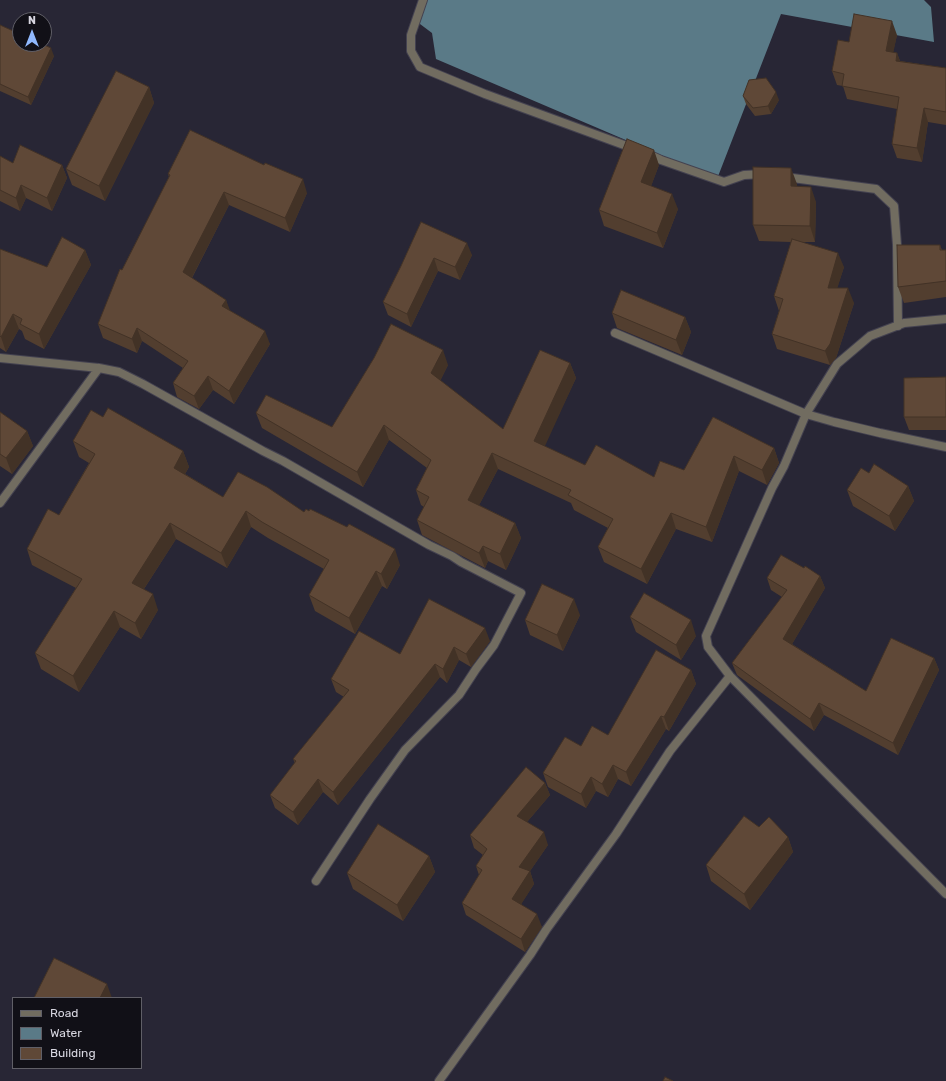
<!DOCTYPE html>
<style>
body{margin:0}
#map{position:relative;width:946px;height:1081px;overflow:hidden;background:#282635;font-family:Rubik,sans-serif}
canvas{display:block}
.legend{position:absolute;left:12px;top:997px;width:130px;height:72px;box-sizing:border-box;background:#111017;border:1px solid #605f67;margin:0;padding:5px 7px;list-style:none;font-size:12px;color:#d7d6e0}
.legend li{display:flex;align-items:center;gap:8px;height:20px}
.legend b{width:20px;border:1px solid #605f67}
.north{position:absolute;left:12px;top:12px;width:40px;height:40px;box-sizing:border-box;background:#111017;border:1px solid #605f67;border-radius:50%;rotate:0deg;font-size:11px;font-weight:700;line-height:16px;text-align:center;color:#d7d6e0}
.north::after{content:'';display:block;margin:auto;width:14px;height:18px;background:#90b8fd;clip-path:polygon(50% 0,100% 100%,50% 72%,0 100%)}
</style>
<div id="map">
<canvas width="946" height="1081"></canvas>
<ul class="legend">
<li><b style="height:5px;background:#716c60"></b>Road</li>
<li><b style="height:11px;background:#5a7a87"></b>Water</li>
<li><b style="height:11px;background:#5f4837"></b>Building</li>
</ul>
<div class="north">N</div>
</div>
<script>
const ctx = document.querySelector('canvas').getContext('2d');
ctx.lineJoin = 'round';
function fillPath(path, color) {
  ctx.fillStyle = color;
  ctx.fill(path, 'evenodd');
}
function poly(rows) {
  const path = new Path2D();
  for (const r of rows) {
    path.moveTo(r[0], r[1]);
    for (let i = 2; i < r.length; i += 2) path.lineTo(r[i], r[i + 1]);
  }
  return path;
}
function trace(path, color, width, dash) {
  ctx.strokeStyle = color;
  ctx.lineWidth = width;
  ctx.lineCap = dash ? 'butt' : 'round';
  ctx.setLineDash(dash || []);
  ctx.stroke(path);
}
fillPath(poly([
 [423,0,924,0,931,7,934,42,781,14,717,179,436,59,432,33,416,21]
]), '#5a7a87');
const street = poly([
 [423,0,411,35,411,51,420,67,485,94,635,149],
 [648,154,661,160,724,182,744,175,764,174],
 [785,177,876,189,894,206,897,245,898,326],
 [946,319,904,323,870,336,837,364,806,414,784,466,772,488,706,636,708,647,730,676,946,894],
 [615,333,806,414,834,422,880,433,946,447],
 [0,358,99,368,119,372,143,384,263,451,283,461,429,545,452,556,461,562,521,593,494,645,476,669,459,695,405,750,370,799,316,881],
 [0,503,99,368],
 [439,1081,530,955,546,930,616,834,670,751,730,676]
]);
trace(street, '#444250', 10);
trace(street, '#716c60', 8);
fillPath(poly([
 [0,25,54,56,31,105,0,91],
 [897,35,893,52,897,53,900,61,946,68,946,125,928,122,922,162,897,158,892,144,897,109,847,99,843,86,837,85,832,71,849,42],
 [149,87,154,103,105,201,72,185,66,169],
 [743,96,779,100,771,114,755,116,746,104],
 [0,156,13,163,62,165,67,178,52,211,26,198,20,211,0,201],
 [659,165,651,186,678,209,663,248,604,226,599,210],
 [168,174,307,193,290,232,229,205,192,278,226,300,229,310,270,344,234,404,213,390,199,409,177,397,173,383,183,368,142,341,137,353,103,338,98,324,122,270,169,177],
 [797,184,797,186,816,202,815,242,801,242,844,267,837,288,854,303,836,358,830,365,777,349,772,334,779,311,774,296,791,242,759,241,753,225],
 [421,222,472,255,460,280,438,271,411,327,388,315,383,302,401,266],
 [940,245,942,250,946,250,946,297,904,303,898,287],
 [0,249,47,267,85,250,91,265,44,349,25,339,22,331,19,329,6,352,0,348],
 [612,313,685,317,691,332,682,355,617,328],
 [374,358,448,365,440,381,503,429,570,363,576,378,544,446,585,465,654,477,684,470,713,417,774,448,779,463,767,485,739,471,712,542,676,529,647,584,604,562,598,547,608,528,574,510,571,503,498,469,479,505,515,523,521,538,506,570,488,561,485,568,422,535,417,520,424,507,421,505,416,490,427,468,389,440,363,487,262,428,256,413,332,427],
 [946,377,946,430,909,430,904,417],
 [0,412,27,431,33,446,12,474,0,466],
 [103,417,183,451,189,467,185,474,223,497,304,512,400,565,387,589,382,586,355,634,315,611,309,595,324,569,268,538,251,527,227,568,176,539,144,589,158,610,141,639,120,627,79,692,41,669,35,653,76,588,32,565,27,549,59,515,89,463,79,457,73,441],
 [869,473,908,486,914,501,895,531,853,506,847,490],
 [804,568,820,576,825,588,792,644,866,691,934,658,939,670,898,755,824,715,814,731,737,675,732,663,782,597,771,590,767,578],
 [580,615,563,651,530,635,525,620],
 [630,617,696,636,681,660,636,632],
 [490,641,471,667,459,660,447,683,440,677,338,805,323,792,298,825,275,808,270,795,295,763,293,759,344,697,336,692,331,679,400,654],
 [691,670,696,684,669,731,666,729,631,786,618,779,608,797,596,791,586,808,548,787,543,773,581,746,608,735],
 [545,783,550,795,527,822,548,845,530,871,534,884,521,904,542,927,525,952,466,915,462,903,479,875,476,866,483,855,474,848,470,835],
 [759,827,788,837,793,852,750,910,711,881,706,865],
 [429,856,435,872,403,921,353,889,347,873]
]), '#523e2f');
fillPath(poly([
 [892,21,897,35,891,64,886,51],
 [51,48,54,56,31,105,28,97],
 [897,53,902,67,896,61],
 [149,87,154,103,105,201,99,186],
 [776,92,779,100,771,114,768,106],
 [924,108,928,122,922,162,917,148],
 [654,150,659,165,647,197,641,182],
 [62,165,67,178,52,211,47,198],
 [791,168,797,184,797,202,791,186],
 [303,179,307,193,290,232,285,218],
 [21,185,26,198,20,211,16,198],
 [811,187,816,202,815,242,810,226],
 [224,192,229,205,188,285,183,272],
 [672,194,678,209,663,248,657,233],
 [467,243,472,255,460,280,455,267],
 [85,250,91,265,44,349,39,334],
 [838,253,844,267,833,302,828,288],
 [434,258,438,271,411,327,407,314],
 [848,288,854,303,836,358,830,365,825,351],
 [226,300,231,313,222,306],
 [13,314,19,329,6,352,1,337],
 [685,317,691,332,682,355,676,340],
 [137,328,142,341,137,353,132,339],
 [265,331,270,344,234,404,229,391],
 [443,350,448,365,436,389,431,373],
 [570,363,576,378,540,457,534,441],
 [208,376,213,390,199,409,194,396],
 [384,425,389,440,363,487,357,472],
 [27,431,33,446,12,474,6,458],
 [774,448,779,463,767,485,762,470],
 [183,451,189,467,179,484,174,468],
 [492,453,498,469,474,515,468,500],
 [734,456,739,471,712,542,706,527],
 [908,486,914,501,895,531,889,516],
 [246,511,251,527,227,568,221,553],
 [671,513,676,529,647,584,641,569],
 [170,523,176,539,138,598,132,583],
 [515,523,521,538,506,570,500,554],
 [483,546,488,561,485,568,479,553],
 [395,549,400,565,387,589,381,574],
 [376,571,382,586,355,634,349,618],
 [820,576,825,588,788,651,783,639],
 [153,594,158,610,141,639,135,623],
 [574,599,580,615,563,651,557,635],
 [114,611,120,627,79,692,73,676],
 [691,620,696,636,681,660,676,645],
 [485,628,490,641,471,667,466,654],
 [454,647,459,660,447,683,443,669],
 [934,658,939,670,898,755,893,743],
 [435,664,440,677,338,805,333,792],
 [691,670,696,684,669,731,664,717],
 [819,703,824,715,814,731,810,719],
 [661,716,666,729,631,786,626,772],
 [613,765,618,779,608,797,602,784],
 [591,777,596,791,586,808,581,794],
 [318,779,323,792,298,825,293,812],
 [545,783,550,795,521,829,517,816],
 [544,832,548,845,530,871,534,884,517,911,512,899,519,867],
 [788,837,793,852,750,910,744,894],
 [429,856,435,872,403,921,397,905],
 [537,914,542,927,525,952,521,939],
 [107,984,112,998,100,998]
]), '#423226');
const building = poly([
 [854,14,892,21,886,51,897,53,896,61,946,68,946,112,924,108,917,148,892,144,899,97,842,86,844,74,832,71,838,40,849,42,854,14],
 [0,25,20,34,20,44,42,44,51,48,28,97,0,84,0,25],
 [116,71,149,87,99,186,66,169,116,71],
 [766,78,776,92,768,106,753,108,743,96,749,80,766,78],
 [190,130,264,165,265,163,303,179,285,218,224,192,183,272,226,300,222,306,265,331,229,391,208,376,194,396,173,383,188,361,137,328,132,339,98,324,120,269,122,270,170,175,168,174,190,130],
 [627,139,654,150,641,182,672,194,657,233,599,210,627,139],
 [20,145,62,165,47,198,21,185,16,198,0,190,0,156,13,163,20,145],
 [753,167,791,168,791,186,811,187,810,226,753,225,753,167],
 [421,222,467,243,455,267,434,258,407,314,383,302,401,266,421,222],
 [62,237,85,250,39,334,20,324,22,319,13,314,1,337,0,336,0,249,47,267,62,237],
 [792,239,838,253,828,288,848,288,830,344,825,351,772,334,783,299,774,296,792,239],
 [897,245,940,245,940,250,946,250,946,281,898,287,897,245],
 [621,290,685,317,676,340,612,313,621,290],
 [391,324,443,350,431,373,503,429,540,350,570,363,534,441,585,465,596,445,654,477,660,461,684,470,713,417,774,448,762,470,734,456,706,527,671,513,641,569,598,547,613,519,568,495,571,490,492,453,468,500,515,523,500,554,483,546,479,553,417,520,429,497,416,490,431,460,384,425,357,472,256,413,266,395,332,427,374,358,391,324],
 [946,377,946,417,904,417,904,378,946,377],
 [108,408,183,451,174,468,223,497,238,472,267,487,304,512,306,509,309,511,310,509,347,527,349,524,395,549,381,574,376,571,349,618,309,595,329,560,262,522,246,511,221,553,170,523,132,583,153,594,135,623,114,611,73,676,35,653,82,579,27,549,48,509,59,515,95,454,73,441,91,410,103,417,108,408],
 [0,412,27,431,6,458,0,454,0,412],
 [874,464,908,486,889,516,847,490,861,468,869,473,874,464],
 [781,555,804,568,805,566,820,576,783,639,866,691,891,638,934,658,893,743,819,703,810,719,732,663,787,590,767,578,781,555],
 [542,584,574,599,557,635,525,620,542,584],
 [644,593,691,620,676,645,630,617,644,593],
 [429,599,485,628,466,654,454,647,443,669,435,664,333,792,318,779,293,812,270,795,296,761,293,759,349,690,331,679,359,631,400,654,429,599],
 [656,650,691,670,664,717,661,716,626,772,613,765,602,784,591,777,581,794,543,773,565,737,581,746,592,726,608,735,656,650],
 [526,767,545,783,517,816,544,832,519,867,530,871,512,899,537,914,521,939,462,903,482,870,476,866,487,849,470,835,526,767],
 [744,816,759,827,769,817,788,837,744,894,706,865,744,816],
 [378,824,429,856,397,905,347,873,378,824],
 [54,958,107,984,100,998,34,998,54,958],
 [665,1077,673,1081,663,1081,665,1077]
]);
fillPath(building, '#5f4837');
trace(building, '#423226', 1);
</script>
